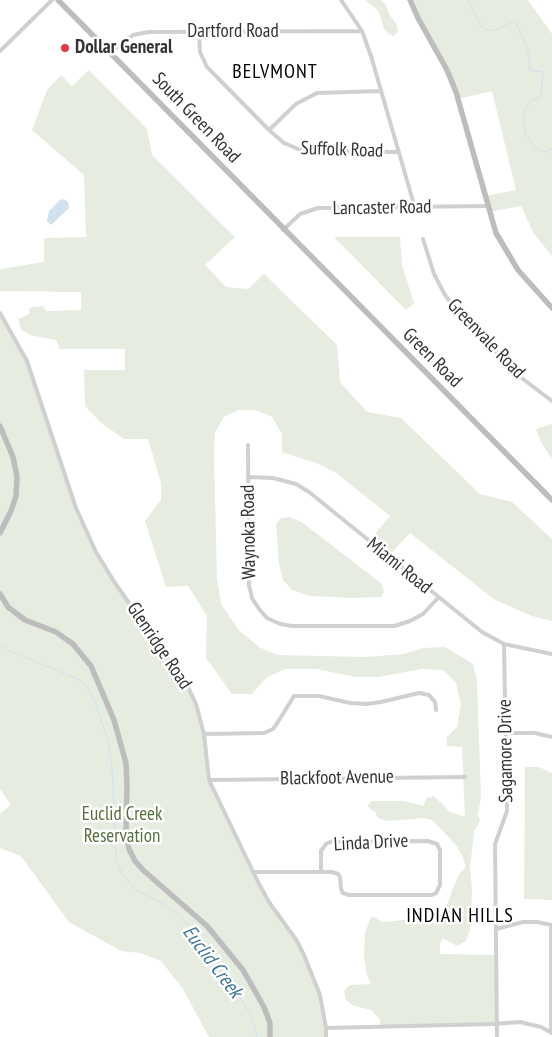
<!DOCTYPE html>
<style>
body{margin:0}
canvas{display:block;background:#fff}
</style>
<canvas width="552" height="1037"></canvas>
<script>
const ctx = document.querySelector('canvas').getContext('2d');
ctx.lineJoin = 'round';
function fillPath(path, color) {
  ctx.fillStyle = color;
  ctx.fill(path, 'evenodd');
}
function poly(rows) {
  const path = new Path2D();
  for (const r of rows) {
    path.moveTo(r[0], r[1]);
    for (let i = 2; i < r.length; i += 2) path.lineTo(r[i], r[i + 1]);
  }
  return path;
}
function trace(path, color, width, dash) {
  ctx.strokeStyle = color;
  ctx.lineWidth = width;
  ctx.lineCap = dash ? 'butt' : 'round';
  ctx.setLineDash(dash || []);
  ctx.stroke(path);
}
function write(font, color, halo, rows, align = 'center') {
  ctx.font = font + ' "PT Sans Narrow",sans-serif';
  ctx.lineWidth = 5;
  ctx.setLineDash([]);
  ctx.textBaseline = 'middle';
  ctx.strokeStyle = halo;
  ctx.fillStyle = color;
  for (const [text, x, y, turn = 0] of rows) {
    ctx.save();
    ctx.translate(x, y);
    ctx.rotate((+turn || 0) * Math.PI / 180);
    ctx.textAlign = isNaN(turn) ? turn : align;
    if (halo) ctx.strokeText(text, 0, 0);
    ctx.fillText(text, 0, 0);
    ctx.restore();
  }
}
fillPath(poly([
 [365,0,381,0,386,5,389,14,397,25,398,31,394,36,389,34,384,29,378,10],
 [410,0,528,0,552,34,552,256,534,234,521,206,489,212,485,196,516,190,492,91,458,99],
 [89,70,147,129,152,155,235,237,205,265,226,287,248,289,264,274,337,345,340,382,367,412,401,418,480,494,512,502,552,539,552,621,532,616,495,600,410,533,388,557,369,541,390,516,336,473,319,464,282,452,282,434,272,417,256,410,238,410,224,417,215,432,214,456,217,578,221,604,238,629,259,647,277,655,365,657,404,654,423,648,445,647,473,664,477,681,481,796,478,815,480,821,474,831,470,868,472,890,470,929,466,941,457,946,443,938,440,943,440,954,496,955,497,1024,380,1027,380,1019,371,1010,354,1006,346,1000,344,991,350,985,371,984,367,975,364,957,365,933,370,919,372,916,382,922,395,921,409,919,441,921,453,888,459,874,466,867,463,858,457,846,432,820,424,818,387,821,378,818,375,812,369,808,368,805,372,801,404,801,423,806,427,798,434,796,450,812,465,817,462,747,447,746,447,737,457,727,461,704,456,683,443,670,421,669,378,677,355,677,317,669,285,669,267,677,252,694,232,694,206,658,207,616,188,586,166,587,145,521,161,500,161,483,148,439,124,439,100,422,85,406,84,370,125,370,125,349,60,349,56,340,30,335,21,329,18,319,29,314,29,309,32,307,43,306,46,311,81,310,81,292,0,291,0,269,44,262,44,238,86,237,84,175,32,130,47,90,61,75,72,86],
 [334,237,400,237,402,265,414,303,406,310],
 [0,313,27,361,74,501,96,552,188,687,201,719,209,777,259,885,297,941,320,995,326,1037,209,1037,183,989,161,961,140,953,121,951,69,922,21,856,0,848,0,814,11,805,0,789],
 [552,424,552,459,541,442,536,429],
 [290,517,303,523,382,584,384,592,381,597,351,598,310,596,292,590,283,580,279,564,276,524,281,518],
 [525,767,539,767,552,773,552,900,524,899]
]), '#e6ecdf');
fillPath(poly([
 [64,199,68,202,69,208,51,225,47,221,49,211,60,200]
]), '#cfe2ee');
trace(poly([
 [468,0,481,26,485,29,494,31,509,23,514,22,517,24,528,51,530,70,542,72,543,75,541,94,538,99,532,100,525,110,523,120,525,134,535,147,545,152,548,151,552,148],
 [0,644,7,650,80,680,92,694,107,737,111,760,113,781,116,860,122,874,136,890,165,905,177,914,193,931,210,953,229,987,238,995,251,1015,257,1037]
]), '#cfe2ee', 1);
trace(poly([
 [341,0,362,31,371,56,415,208],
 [199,32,200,52,207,67,269,130,284,143,303,151,398,152],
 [0,51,52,0],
 [111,52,133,35,149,32,362,31],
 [269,130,296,104,317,93,381,91],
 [283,230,300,214,318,208,488,206],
 [423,239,434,274,445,295,460,315,523,379,552,401],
 [0,313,27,361,76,508,96,552,115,583,188,687,196,704,204,734,209,780,259,884,269,902,297,941,304,955,320,995,326,1028,326,1037],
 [248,445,249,585,252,598,259,609,267,618,280,624,292,626,394,626,410,621,423,614,438,598],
 [248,477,273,478,296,484,309,492,482,632,504,644,552,654],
 [506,733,535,733,552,737],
 [204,734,264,733,273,729,278,722,294,696,319,696,350,703,367,704,381,702,419,693,429,695,435,702,436,710],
 [209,780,465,777],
 [253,872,332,872,338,874,340,877,341,889,343,893,349,895,432,895,436,893,440,885,440,850,437,844,428,841,330,842,326,844,321,851,321,872],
 [496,929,523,922,537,922,552,925],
 [326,1028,493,1024,520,1022,541,1027,552,1033],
 [551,1033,551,925],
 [497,1037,495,844,507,811,504,644]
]), '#d0d0d0', 4);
trace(poly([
 [58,0,552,500],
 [410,0,418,18,447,70,456,92,496,233,518,270,552,308],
 [0,426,13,457,17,477,16,496,11,511,0,533],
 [0,594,8,607,25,620,56,632,73,644,91,666,114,720,126,763,127,784,126,834,129,849,135,861,143,870,207,926,243,970,264,1007,270,1023,270,1037]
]), '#bdbdbd', 5.5);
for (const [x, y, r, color] of [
 [65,48,5,"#e83745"]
]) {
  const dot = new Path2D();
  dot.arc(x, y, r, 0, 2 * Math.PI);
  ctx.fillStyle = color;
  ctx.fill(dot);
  trace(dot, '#fff', 2);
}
write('19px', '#333', '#fff', [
 ["Dartford Road",233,32],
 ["South Green Road",196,118,46],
 ["Suffolk Road",342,150,2],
 ["Lancaster Road",382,208,-1],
 ["Greenvale Road",486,339,46],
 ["Green Road",432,358,45],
 ["Waynoka Road",249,532,-91],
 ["Miami Road",399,566,39],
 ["Glenridge Road",159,646,56],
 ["Sagamore Drive",506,751,-91],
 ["Blackfoot Avenue",337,778,-1],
 ["Linda Drive",371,843,-3]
]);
write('bold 19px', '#333', '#fff', [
 ["Dollar General",75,48]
], 'left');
write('19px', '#56703e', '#fff', [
 ["Euclid Creek",122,815],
 ["Reservation",122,837]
]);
ctx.letterSpacing = '1px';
write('20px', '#000', '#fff', [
 ["BELVMONT",275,72],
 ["INDIAN HILLS",460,916]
]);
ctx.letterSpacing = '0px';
write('italic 20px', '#3e7698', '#fff', [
 ["Euclid Creek",212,962,53]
]);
</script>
